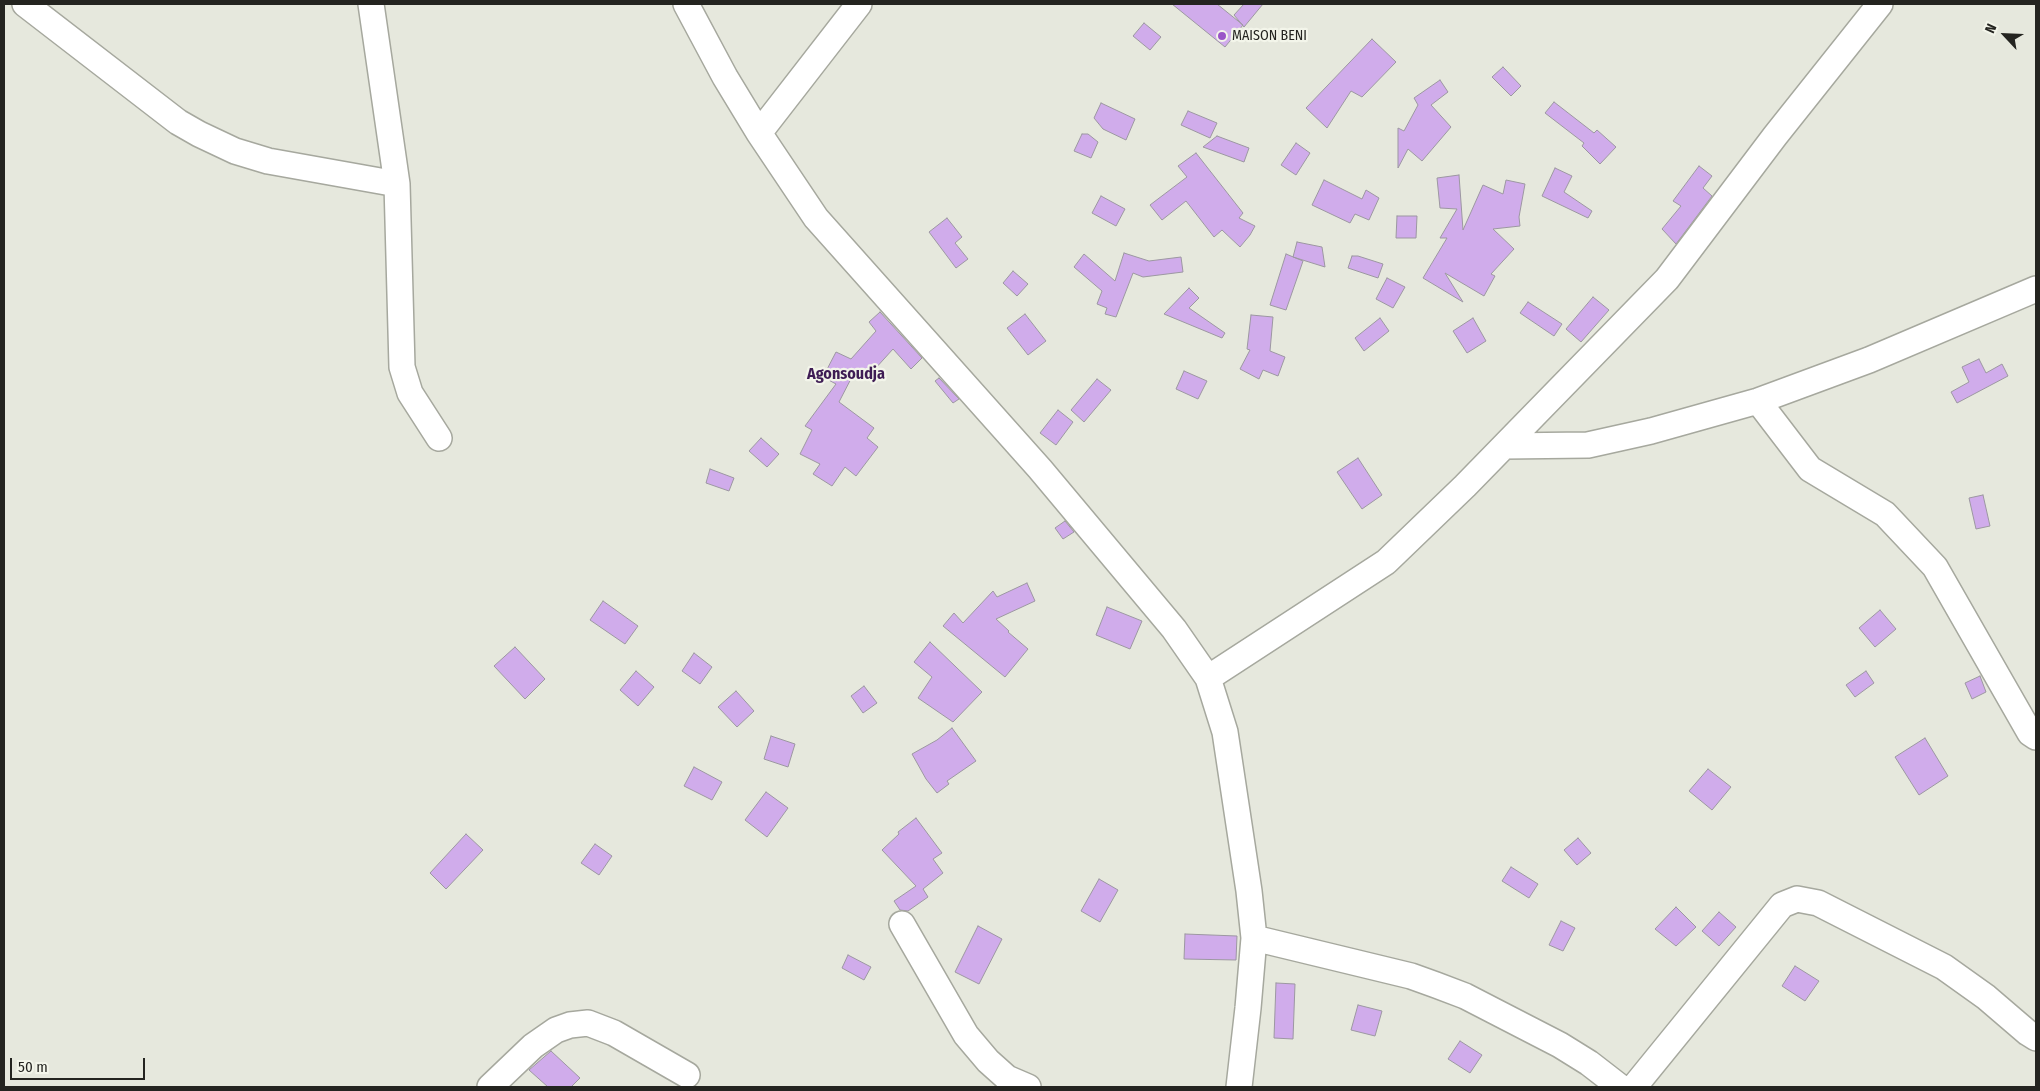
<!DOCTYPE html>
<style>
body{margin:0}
#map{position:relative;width:2040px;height:1091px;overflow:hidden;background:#e6e8dd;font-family:"Fira Sans Condensed",sans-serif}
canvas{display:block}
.frame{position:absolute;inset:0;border:5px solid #242420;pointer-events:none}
.north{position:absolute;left:1980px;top:10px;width:50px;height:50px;-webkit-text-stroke:4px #f3f5ea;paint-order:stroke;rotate:295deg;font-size:14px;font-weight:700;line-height:20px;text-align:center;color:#242420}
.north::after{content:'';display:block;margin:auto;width:18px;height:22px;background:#242420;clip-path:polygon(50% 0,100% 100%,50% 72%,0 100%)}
.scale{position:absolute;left:10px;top:1058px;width:135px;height:22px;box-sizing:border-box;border:2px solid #242420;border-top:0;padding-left:6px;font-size:15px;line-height:18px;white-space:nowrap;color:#242420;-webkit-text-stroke:4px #f3f5ea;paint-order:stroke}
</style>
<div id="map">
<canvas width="2040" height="1091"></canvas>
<div class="frame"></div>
<div class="north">N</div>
<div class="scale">50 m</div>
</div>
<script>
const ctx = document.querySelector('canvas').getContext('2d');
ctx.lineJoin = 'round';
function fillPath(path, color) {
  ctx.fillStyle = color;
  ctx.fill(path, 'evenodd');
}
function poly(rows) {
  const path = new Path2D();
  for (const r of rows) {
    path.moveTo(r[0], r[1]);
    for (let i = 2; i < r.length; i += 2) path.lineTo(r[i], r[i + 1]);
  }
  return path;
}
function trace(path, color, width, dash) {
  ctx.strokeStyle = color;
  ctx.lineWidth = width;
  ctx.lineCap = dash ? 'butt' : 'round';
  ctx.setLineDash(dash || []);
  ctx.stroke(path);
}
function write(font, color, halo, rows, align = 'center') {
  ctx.font = font + ' "Fira Sans Condensed",sans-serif';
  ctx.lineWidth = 4.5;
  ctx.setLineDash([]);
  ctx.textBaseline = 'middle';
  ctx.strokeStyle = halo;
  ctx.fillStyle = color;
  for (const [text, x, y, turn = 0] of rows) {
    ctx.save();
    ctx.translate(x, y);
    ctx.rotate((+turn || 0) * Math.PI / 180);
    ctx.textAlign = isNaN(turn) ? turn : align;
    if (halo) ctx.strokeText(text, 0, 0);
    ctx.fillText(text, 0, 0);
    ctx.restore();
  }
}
const building = poly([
 [1172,4,1217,4,1243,25,1225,47,1172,4],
 [1244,4,1263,4,1244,27,1234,15,1244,4],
 [1144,23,1161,37,1150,50,1133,36,1144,23],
 [1372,39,1396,62,1362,97,1351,91,1327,128,1306,108,1372,39],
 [1503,67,1521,86,1511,96,1492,77,1503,67],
 [1440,80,1448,92,1431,105,1451,127,1422,161,1408,149,1398,168,1398,128,1404,131,1418,105,1414,98,1440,80],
 [1554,102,1594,133,1597,130,1616,147,1600,164,1582,146,1584,143,1545,113,1554,102],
 [1101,103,1135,119,1126,140,1103,129,1094,118,1101,103],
 [1188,111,1217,123,1210,138,1181,125,1188,111],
 [1082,134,1088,134,1098,142,1091,158,1074,151,1082,134],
 [1217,136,1249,148,1244,162,1203,147,1217,136],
 [1296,143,1310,153,1296,175,1281,165,1296,143],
 [1196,153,1243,213,1239,218,1255,226,1250,235,1240,247,1222,230,1214,237,1186,201,1162,220,1150,205,1187,177,1178,166,1196,153],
 [1699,166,1712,176,1703,188,1712,196,1676,244,1662,229,1681,206,1673,201,1699,166],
 [1555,168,1572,176,1564,192,1592,211,1588,218,1542,196,1555,168],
 [1459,175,1463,230,1483,185,1503,194,1506,180,1525,184,1519,217,1520,226,1493,229,1514,249,1491,274,1495,276,1484,296,1445,273,1463,302,1423,278,1447,238,1440,238,1457,209,1440,208,1437,178,1459,175],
 [1324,180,1362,199,1366,190,1379,198,1369,220,1355,214,1350,223,1312,205,1324,180],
 [1101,196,1125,209,1116,226,1092,213,1101,196],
 [1397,216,1417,216,1416,238,1396,238,1397,216],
 [947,218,962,237,955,243,968,259,956,268,929,232,947,218],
 [1297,242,1322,247,1325,267,1293,257,1297,242],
 [1124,253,1149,261,1181,257,1183,272,1143,277,1133,273,1116,317,1105,314,1107,308,1097,304,1102,291,1074,267,1084,254,1115,281,1124,253],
 [1286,254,1303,261,1286,310,1270,305,1286,254],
 [1352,256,1358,256,1383,264,1378,278,1348,268,1352,256],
 [1013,271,1028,284,1017,296,1003,283,1013,271],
 [1387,278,1405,287,1393,308,1376,299,1387,278],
 [1189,288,1199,298,1189,308,1225,333,1222,338,1164,314,1189,288],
 [1593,297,1609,310,1581,342,1566,329,1593,297],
 [1528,302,1562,324,1554,336,1520,313,1528,302],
 [880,312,922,358,911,369,893,349,865,380,855,371,839,402,874,428,867,438,878,447,856,476,845,467,832,486,813,474,820,464,800,454,812,430,805,426,836,384,823,377,836,352,851,359,876,331,869,322,880,312],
 [1025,314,1046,341,1028,355,1007,328,1025,314],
 [1251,315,1273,317,1270,351,1285,357,1278,376,1263,370,1259,379,1240,369,1250,350,1247,349,1251,315],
 [1380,318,1389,331,1364,351,1355,338,1380,318],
 [1473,318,1486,341,1467,353,1453,331,1473,318],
 [1979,359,1986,373,2002,364,2008,376,1957,403,1951,392,1969,382,1962,367,1979,359],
 [1184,371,1207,381,1198,399,1176,389,1184,371],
 [939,378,959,399,953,403,935,381,939,378],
 [1097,379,1111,390,1084,422,1071,410,1097,379],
 [1058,410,1073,422,1056,445,1040,433,1058,410],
 [761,438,779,454,767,467,749,451,761,438],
 [1358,458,1382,495,1362,509,1337,472,1358,458],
 [710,469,734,478,729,491,706,483,710,469],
 [1983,495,1990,526,1976,529,1969,498,1983,495],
 [1065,521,1074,532,1063,539,1055,528,1065,521],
 [1027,583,1035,601,996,619,1009,631,1008,632,1028,649,1005,677,943,626,954,613,963,623,993,591,997,597,1027,583],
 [603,601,638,626,625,644,590,620,603,601],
 [1107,607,1142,621,1130,649,1096,635,1107,607],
 [1880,610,1896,629,1875,647,1859,628,1880,610],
 [930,642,982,692,953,722,918,698,932,677,914,662,930,642],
 [515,647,545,679,525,699,494,666,515,647],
 [694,653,712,667,700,684,682,671,694,653],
 [636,671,654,687,638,706,620,690,636,671],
 [1866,671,1874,683,1855,697,1846,685,1866,671],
 [1980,676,1986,692,1972,699,1965,683,1980,676],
 [864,686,877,703,863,713,851,696,864,686],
 [736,691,754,711,737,727,718,707,736,691],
 [952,728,976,761,947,781,949,784,937,793,926,779,912,754,937,740,952,728],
 [771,736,795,744,788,767,764,759,771,736],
 [1925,738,1948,776,1919,795,1895,757,1925,738],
 [694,767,722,782,712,800,684,786,694,767],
 [1708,769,1731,787,1712,810,1689,791,1708,769],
 [766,792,788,808,767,837,745,820,766,792],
 [916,818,942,853,933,859,943,873,923,889,928,897,908,911,900,910,894,901,916,886,882,850,899,834,898,832,916,818],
 [466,834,483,850,446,889,430,873,466,834],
 [1578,838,1591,853,1577,865,1564,850,1578,838],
 [595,844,612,856,599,875,581,863,595,844],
 [1511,867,1538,884,1529,898,1502,881,1511,867],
 [1099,879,1118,890,1100,922,1081,911,1099,879],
 [1676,907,1696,927,1676,946,1655,929,1676,907],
 [1719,912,1736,927,1719,946,1702,931,1719,912],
 [1561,921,1575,928,1563,951,1549,945,1561,921],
 [978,926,1002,939,979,984,955,972,978,926],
 [1185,934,1237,936,1236,960,1184,959,1185,934],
 [848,955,871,967,864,980,842,968,848,955],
 [1795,966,1819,981,1805,1001,1782,986,1795,966],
 [1276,983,1295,984,1293,1039,1274,1038,1276,983],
 [1358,1005,1382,1011,1375,1036,1351,1030,1358,1005],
 [1460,1041,1482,1055,1470,1073,1448,1059,1460,1041],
 [551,1051,580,1078,571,1087,548,1087,529,1070,551,1051]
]);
fillPath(building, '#d0aceb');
trace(building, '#9c97a1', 1);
const minor = poly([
 [25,4,178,122,199,134,235,151,268,161,397,184],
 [371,4,397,184,402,367,410,393,439,438],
 [686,4,725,77,759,133,816,218,1040,469,1174,629,1208,678,1225,732,1249,891,1254,938,1248,1008,1239,1087],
 [759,133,859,4],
 [1758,401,1810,469,1885,514,1935,567,2030,733,2036,737],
 [1504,446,1588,445,1651,431,1758,401,1869,360,2036,289],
 [1208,678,1386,562,1465,486,1667,279,1775,136,1880,4],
 [902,924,966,1035,988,1061,1007,1078,1028,1087],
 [1254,938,1411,976,1436,985,1465,996,1560,1045,1589,1063,1620,1087],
 [490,1087,533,1046,556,1030,570,1025,588,1023,614,1033,687,1075],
 [1634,1087,1782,905,1797,899,1818,903,1944,967,1986,997,2028,1033,2036,1038]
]);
trace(minor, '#a6a89e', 28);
trace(minor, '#fff', 25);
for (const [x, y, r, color] of [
 [1222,36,5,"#9a54c8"]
]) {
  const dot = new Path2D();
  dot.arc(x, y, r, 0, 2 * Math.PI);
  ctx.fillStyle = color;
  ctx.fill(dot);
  trace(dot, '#f3f5ea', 2);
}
write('14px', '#242420', '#f3f5ea', [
 ["MAISON BENI",1232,36]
], 'left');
write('bold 16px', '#3e1c54', '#f3f5ea', [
 ["Agonsoudja",846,375]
]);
</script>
